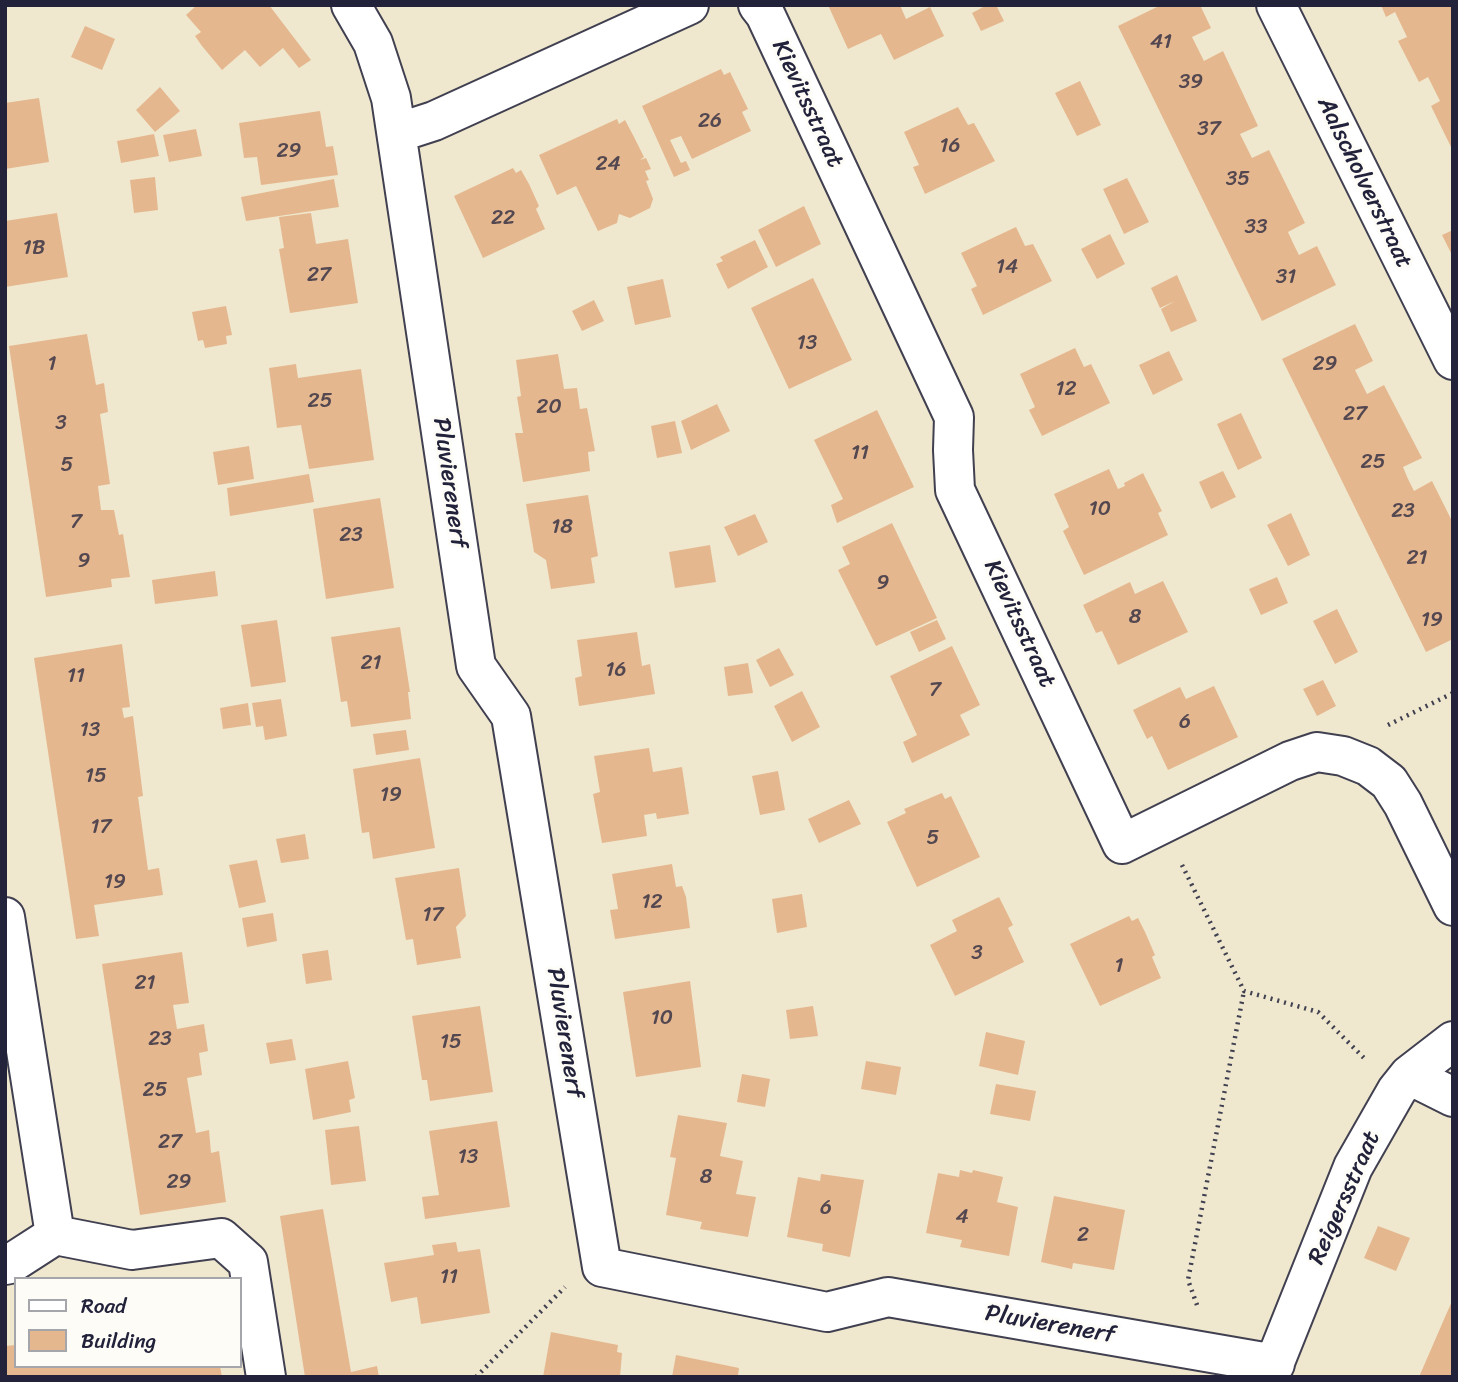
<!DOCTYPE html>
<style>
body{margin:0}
#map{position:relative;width:1458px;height:1382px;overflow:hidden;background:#efe8ce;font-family:Sriracha,sans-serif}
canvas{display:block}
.frame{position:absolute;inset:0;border:7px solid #22223b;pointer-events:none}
.legend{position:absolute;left:14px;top:1277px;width:228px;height:91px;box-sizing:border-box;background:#fdfcf7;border:2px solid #a5a5ac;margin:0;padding:9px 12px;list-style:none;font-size:21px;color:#22223b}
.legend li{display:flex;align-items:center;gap:14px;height:35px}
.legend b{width:35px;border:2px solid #a5a5ac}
</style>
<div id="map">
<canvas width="1458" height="1382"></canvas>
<div class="frame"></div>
<ul class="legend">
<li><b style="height:9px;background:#fff"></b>Road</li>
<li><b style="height:19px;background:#e5b78f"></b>Building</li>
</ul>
</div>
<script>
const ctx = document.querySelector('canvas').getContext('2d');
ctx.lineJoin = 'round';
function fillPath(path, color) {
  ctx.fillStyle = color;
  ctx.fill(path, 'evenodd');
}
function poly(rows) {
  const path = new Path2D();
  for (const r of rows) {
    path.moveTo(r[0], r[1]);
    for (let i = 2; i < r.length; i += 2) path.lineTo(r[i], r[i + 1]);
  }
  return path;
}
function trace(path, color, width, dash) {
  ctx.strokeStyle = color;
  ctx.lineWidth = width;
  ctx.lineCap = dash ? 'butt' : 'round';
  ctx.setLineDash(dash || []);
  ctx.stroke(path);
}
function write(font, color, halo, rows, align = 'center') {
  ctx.font = font + ' Sriracha,sans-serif';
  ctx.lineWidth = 6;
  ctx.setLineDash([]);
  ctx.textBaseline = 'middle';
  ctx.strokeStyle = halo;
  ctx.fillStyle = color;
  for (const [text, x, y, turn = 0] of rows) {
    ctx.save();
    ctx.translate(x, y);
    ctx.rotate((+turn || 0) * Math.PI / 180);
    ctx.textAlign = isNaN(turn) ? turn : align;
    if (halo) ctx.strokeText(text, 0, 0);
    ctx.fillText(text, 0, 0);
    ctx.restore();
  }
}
fillPath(poly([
 [197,5,269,5,311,60,299,68,283,48,260,67,245,50,222,70,202,46,195,36,201,32,186,15],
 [828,5,900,5,906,19,930,7,944,36,894,60,881,34,848,49],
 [987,5,996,5,1004,21,981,31,972,13],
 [1161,5,1200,5,1211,28,1192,37,1204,61,1223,51,1258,126,1240,134,1252,158,1269,150,1305,223,1288,232,1293,243,1299,255,1317,246,1336,285,1262,321,1118,26],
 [1381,5,1453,5,1453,146,1451,147,1431,106,1440,101,1428,77,1419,82,1398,41,1407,37,1395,12,1386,17],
 [85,26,115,39,102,70,71,57],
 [721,69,724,75,730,72,748,109,742,112,751,131,692,159,681,136,670,140,681,163,686,161,690,170,674,177,642,106],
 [1080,81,1101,125,1077,136,1055,93],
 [160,87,180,111,155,132,136,110],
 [39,98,49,162,5,169,5,103],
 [958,107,968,125,974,123,995,161,925,194,913,167,919,165,904,132],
 [320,111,326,147,333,146,338,175,261,185,257,157,244,158,239,123],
 [617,119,619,124,625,120,633,135,644,157,640,160,646,158,651,169,645,171,649,180,646,181,653,199,650,208,630,218,619,214,617,223,598,231,576,186,557,195,539,155],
 [196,129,202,156,169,162,163,135],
 [154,134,159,156,121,163,117,141],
 [513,168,516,173,521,170,529,184,539,206,536,209,545,229,483,258,454,196],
 [155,177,158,210,134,213,130,180],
 [1127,178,1149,222,1124,234,1103,189],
 [334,179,339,207,246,221,241,197],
 [804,206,821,244,776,267,758,230],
 [57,213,68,277,5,287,5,221],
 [311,213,316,244,348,239,358,303,290,313,279,249,284,248,279,217],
 [1016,227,1025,246,1033,244,1052,281,983,315,971,289,977,286,961,253],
 [1453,230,1453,257,1442,235],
 [1110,234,1125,264,1097,279,1081,249],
 [755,240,768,267,728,289,716,264,723,261,720,257],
 [1177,275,1197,321,1171,332,1161,309,1175,301,1160,308,1151,288],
 [813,278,852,360,789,389,751,308],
 [663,279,671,317,635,325,627,287],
 [594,300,604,321,582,331,572,311],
 [226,306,232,335,226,336,227,344,205,348,203,340,198,341,192,312],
 [1355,324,1373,361,1355,370,1367,394,1384,385,1422,458,1403,467,1408,479,1414,491,1432,481,1453,523,1453,563,1451,564,1453,639,1426,652,1282,359],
 [87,334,96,385,104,383,108,412,100,414,110,484,98,486,101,510,114,510,119,535,123,534,130,577,111,579,112,587,46,597,9,346],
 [1075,348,1084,367,1091,364,1110,403,1042,436,1029,410,1035,407,1020,374],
 [1169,351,1183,380,1153,395,1139,365],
 [558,354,564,389,577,388,580,409,587,408,595,451,588,452,590,471,523,482,515,433,523,433,517,397,521,396,516,360],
 [296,364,298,378,361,369,374,460,309,469,301,425,277,428,269,368],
 [717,404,730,431,691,450,681,421],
 [877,410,914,487,837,523,831,505,843,499,814,440],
 [1241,413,1262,458,1238,470,1217,424],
 [675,421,682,453,657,458,651,426],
 [249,446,254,479,218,485,213,452],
 [1109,469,1118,489,1125,486,1124,483,1143,473,1162,511,1158,513,1168,535,1084,575,1063,531,1069,527,1054,494],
 [1223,471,1236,497,1211,509,1199,482],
 [309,474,314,502,230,516,227,488],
 [588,495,598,556,591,558,595,583,551,589,546,560,534,552,526,504],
 [380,498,394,588,326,599,313,509],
 [1291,513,1310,555,1288,566,1267,525],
 [755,514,768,542,738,556,724,527],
 [892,523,937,618,876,646,838,570,850,564,842,547],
 [710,545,716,582,675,588,669,552],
 [215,571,218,596,155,604,152,580],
 [1277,577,1288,603,1261,615,1249,589],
 [1163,581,1188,632,1118,665,1102,631,1096,633,1083,605,1130,582,1135,594],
 [1337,609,1358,652,1335,664,1313,621],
 [277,620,286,682,251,687,241,625],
 [937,620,946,639,919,652,910,632],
 [400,627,410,692,408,692,411,719,351,727,347,701,341,702,331,637],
 [637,632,642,666,650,664,655,694,579,706,575,678,582,676,577,640],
 [122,644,130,707,122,708,124,718,133,716,143,796,138,797,148,870,159,868,163,895,94,905,99,936,76,939,34,658],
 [952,646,980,705,960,715,970,735,912,763,903,742,917,735,890,676],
 [779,648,794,675,770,687,756,660],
 [748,663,753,693,728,696,724,667],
 [1323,680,1336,706,1317,716,1303,689],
 [1214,686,1238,737,1168,770,1152,736,1147,739,1133,710,1180,687,1186,699],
 [802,691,820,727,792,742,774,706],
 [281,699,287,736,265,740,263,726,256,727,252,703],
 [248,703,251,725,223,729,220,708],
 [406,730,409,750,376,755,373,734],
 [649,748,653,772,682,767,689,814,657,819,656,813,644,815,647,836,602,843,593,794,600,792,594,756],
 [420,758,435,848,373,859,369,832,362,833,353,769],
 [778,771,785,810,760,815,752,776],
 [942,793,945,799,951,796,980,857,917,887,887,822,906,813,904,809],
 [849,800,861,824,819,843,808,819],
 [305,834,309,859,281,863,276,839],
 [257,860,266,902,239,908,229,865],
 [672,864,676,887,682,886,686,897,690,928,615,939,610,910,618,909,612,874],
 [459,868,466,916,456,927,461,958,417,965,413,939,406,940,395,878],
 [802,894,807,927,777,933,772,899],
 [999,897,1013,925,1008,928,1024,962,955,996,930,945,957,931,952,920],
 [273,913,277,941,247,947,242,918],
 [1129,916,1132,921,1138,918,1145,932,1155,955,1152,957,1161,978,1100,1006,1070,944],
 [328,950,332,980,306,984,302,954],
 [182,952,189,1003,173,1005,177,1029,204,1024,208,1051,199,1053,202,1075,187,1078,196,1133,209,1130,211,1153,219,1151,226,1202,140,1215,102,964],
 [690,981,701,1067,636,1077,623,992],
 [480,1006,493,1092,430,1101,427,1080,422,1080,412,1016],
 [813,1006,818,1036,790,1039,786,1010],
 [986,1032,1025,1041,1018,1075,979,1066],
 [292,1039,296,1060,270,1064,266,1043],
 [348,1061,355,1098,349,1100,351,1112,313,1120,305,1069],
 [866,1061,901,1067,896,1095,861,1089],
 [742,1074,770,1079,765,1107,737,1102],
 [996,1084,1036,1091,1030,1121,990,1114],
 [678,1115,727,1123,720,1156,743,1161,736,1194,756,1197,748,1237,700,1229,702,1222,666,1215,676,1158,670,1157],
 [497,1121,510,1207,425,1219,422,1197,439,1195,429,1131],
 [359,1126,366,1181,331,1185,325,1130],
 [960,1170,972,1173,973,1170,1003,1177,997,1202,1018,1207,1009,1256,960,1247,962,1240,926,1233,938,1173,959,1177],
 [821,1174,864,1180,850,1257,822,1251,823,1244,787,1237,798,1177,820,1181],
 [1054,1196,1125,1210,1114,1270,1073,1263,1072,1269,1041,1262],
 [323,1209,351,1372,377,1366,379,1377,305,1377,280,1216],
 [1378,1226,1410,1238,1396,1271,1364,1258],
 [456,1242,458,1252,480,1249,490,1313,421,1324,417,1297,391,1302,384,1263,434,1255,432,1245],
 [1453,1299,1453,1377,1419,1377,1445,1317],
 [551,1332,618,1345,617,1352,622,1353,620,1377,543,1377],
 [16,1345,16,1366,220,1366,222,1377,5,1377,5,1346],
 [676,1355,739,1368,738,1375,743,1377,672,1377]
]), '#e5b78f');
const minor = poly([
 [351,5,373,43,391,98,476,666,511,716,602,1267,827,1312,888,1297,1275,1364],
 [758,5,765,14,954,417,953,450,955,490,1122,844,1290,761,1317,752,1343,756,1368,766,1389,782,1403,804,1453,906],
 [1276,5,1453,360],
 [397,133,434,121,689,5],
 [5,917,55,1235],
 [1409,1075,1453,1097],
 [5,1265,10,1264,55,1235,132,1250,221,1238,248,1262,266,1377],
 [1269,1377,1353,1167,1397,1090,1409,1075,1453,1041]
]);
trace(minor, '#414051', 42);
trace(poly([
 [1388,725,1453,693],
 [1182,865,1244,991,1318,1012,1366,1060],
 [1197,1305,1188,1280,1244,991],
 [476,1377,565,1287]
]), '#414051', 4.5, [2, 5]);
trace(minor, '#fff', 38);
write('21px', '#534750', null, [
 ["41",1161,43],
 ["39",1191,83],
 ["26",710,122],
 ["37",1209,130],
 ["16",950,147],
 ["29",289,152],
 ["24",608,165],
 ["35",1238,180],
 ["22",503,219],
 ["33",1256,228],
 ["1B",34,249],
 ["14",1007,268],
 ["27",319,276],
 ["31",1286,278],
 ["13",807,344],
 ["1",52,365],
 ["29",1325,365],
 ["12",1066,390],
 ["25",320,402],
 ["20",549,408],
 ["27",1355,415],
 ["3",61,424],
 ["11",860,454],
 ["25",1373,463],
 ["5",67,466],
 ["10",1100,510],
 ["23",1403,512],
 ["7",76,523],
 ["18",562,528],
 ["23",351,536],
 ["21",1417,559],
 ["9",84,562],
 ["9",883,584],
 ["8",1135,618],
 ["19",1432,621],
 ["21",371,664],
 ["16",616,671],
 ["11",76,677],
 ["7",935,691],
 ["6",1185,723],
 ["13",90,731],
 ["15",96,777],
 ["19",391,796],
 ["17",101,828],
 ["5",933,839],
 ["19",115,883],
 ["12",652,903],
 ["17",433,916],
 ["3",977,954],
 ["1",1119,967],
 ["21",145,984],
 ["10",662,1019],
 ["23",160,1040],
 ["15",451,1043],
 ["25",155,1091],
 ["27",170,1143],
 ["13",468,1158],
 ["8",706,1178],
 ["29",179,1183],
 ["6",826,1209],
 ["4",962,1218],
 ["2",1083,1236],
 ["11",449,1278]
]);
write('24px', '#22223b', '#fdfcf7', [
 ["Kievitsstraat",807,104,65],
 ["Aalscholverstraat",1364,183,64],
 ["Pluvierenerf",449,483,82],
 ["Kievitsstraat",1019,624,65],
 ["Pluvierenerf",564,1033,81],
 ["Reigersstraat",1345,1198,-66],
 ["Pluvierenerf",1050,1325,10]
]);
</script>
